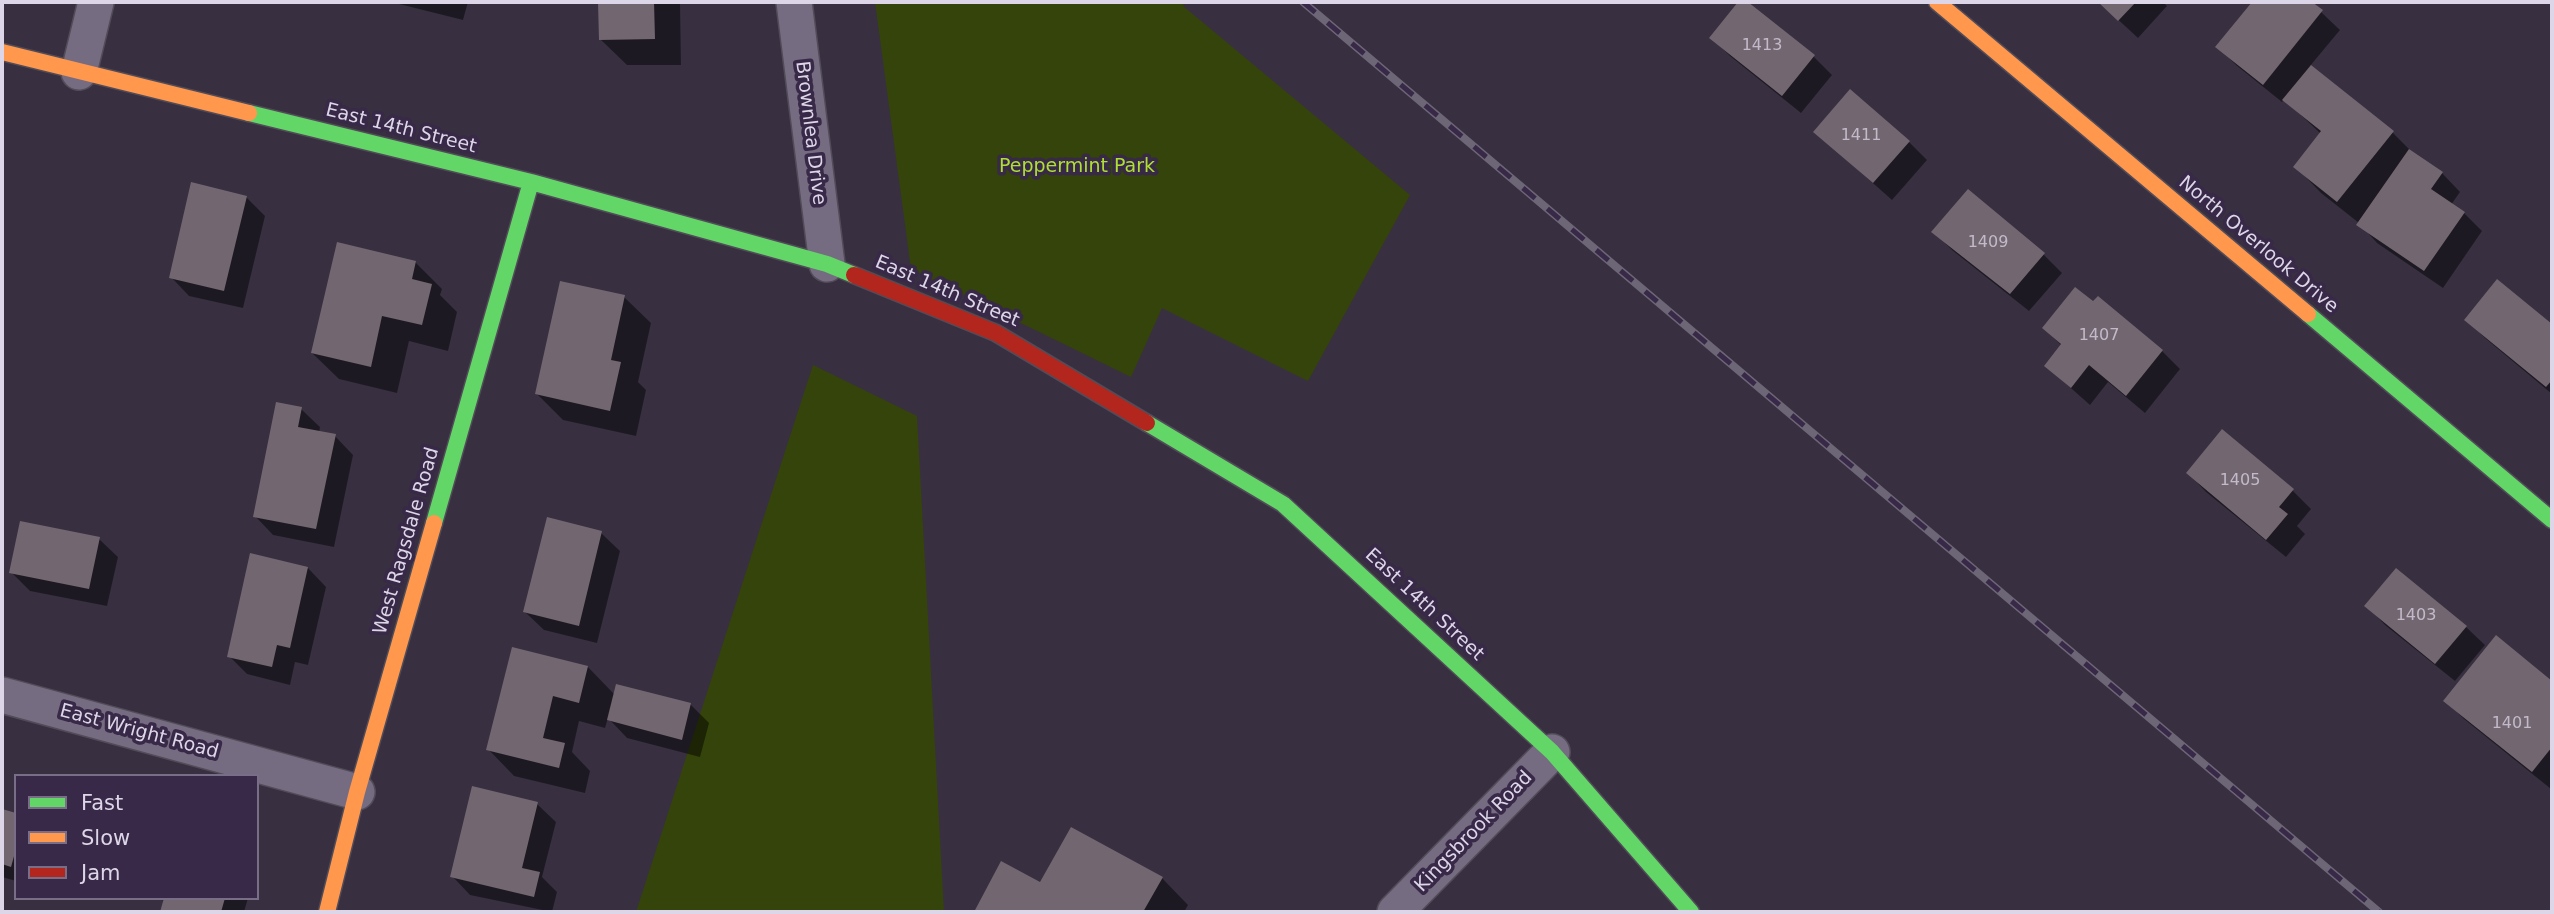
<!DOCTYPE html>
<style>
body{margin:0}
#map{position:relative;width:2554px;height:914px;overflow:hidden;background:#383040;font-family:"DejaVu Sans",sans-serif}
canvas{display:block}
.frame{position:absolute;inset:0;border:4px solid #ddd6e8;pointer-events:none}
.legend{position:absolute;left:14px;top:774px;width:245px;height:126px;box-sizing:border-box;background:#372947;border:2px solid #796e87;margin:0;padding:9px 12px;list-style:none;font-size:21px;color:#ddd6e8}
.legend li{display:flex;align-items:center;gap:14px;height:35px}
.legend b{width:35px;border:2px solid #796e87}
</style>
<div id="map">
<canvas width="2554" height="914"></canvas>
<div class="frame"></div>
<ul class="legend">
<li><b style="height:9px;background:#63d668"></b>Fast</li>
<li><b style="height:9px;background:#ff974d"></b>Slow</li>
<li><b style="height:9px;background:#b3261e"></b>Jam</li>
</ul>
</div>
<script>
const ctx = document.querySelector('canvas').getContext('2d');
ctx.lineJoin = 'round';
function fillPath(path, color) {
  ctx.fillStyle = color;
  ctx.fill(path, 'evenodd');
}
function poly(rows) {
  const path = new Path2D();
  for (const r of rows) {
    path.moveTo(r[0], r[1]);
    for (let i = 2; i < r.length; i += 2) path.lineTo(r[i], r[i + 1]);
  }
  return path;
}
function trace(path, color, width, dash) {
  ctx.strokeStyle = color;
  ctx.lineWidth = width;
  ctx.lineCap = dash ? 'butt' : 'round';
  ctx.setLineDash(dash || []);
  ctx.stroke(path);
}
function write(font, color, halo, rows, align = 'center') {
  ctx.font = font + ' "DejaVu Sans",sans-serif';
  ctx.lineWidth = 7;
  ctx.setLineDash([]);
  ctx.textBaseline = 'middle';
  ctx.strokeStyle = halo;
  ctx.fillStyle = color;
  for (const [text, x, y, turn = 0] of rows) {
    ctx.save();
    ctx.translate(x, y);
    ctx.rotate((+turn || 0) * Math.PI / 180);
    ctx.textAlign = isNaN(turn) ? turn : align;
    if (halo) ctx.strokeText(text, 0, 0);
    ctx.fillText(text, 0, 0);
    ctx.restore();
  }
}
fillPath(poly([
 [875,2,1185,2,1183,6,1410,195,1308,381,1162,308,1131,377,911,269],
 [813,365,917,416,944,912,636,912]
]), '#35440a');
fillPath(poly([
 [391,2,468,2,463,20],
 [600,2,680,2,681,65,627,65,600,39],
 [1741,2,1745,2,1814,57,1832,75,1801,113,1730,56,1712,38],
 [2099,2,2163,2,2167,6,2138,38],
 [2254,2,2309,2,2321,12,2340,30,2310,66,2393,133,2415,155,2442,173,2460,192,2451,205,2464,213,2482,231,2443,288,2377,243,2359,223,2321,193,2295,166,2321,134,2284,99,2282,102,2236,65,2218,47],
 [1815,132,1909,142,1927,160,1892,200],
 [246,197,265,216,243,308,189,296,171,277],
 [1934,232,2044,255,2062,273,2029,311,1952,250],
 [415,262,442,289,440,295,457,312,448,351,409,341,397,393,339,379,312,353],
 [2498,282,2552,326,2552,394,2485,338,2467,320],
 [624,297,651,323,638,382,646,390,636,436,563,420,537,394],
 [2044,328,2162,351,2180,369,2145,413,2108,382,2090,405,2046,366,2062,346],
 [301,409,320,427,319,433,335,436,353,455,334,547,273,535,255,516],
 [2222,432,2293,491,2311,509,2297,526,2305,534,2286,557,2206,492,2188,473],
 [601,533,620,551,597,643,544,630,525,612],
 [99,539,118,557,107,606,30,591,11,572],
 [308,568,326,587,308,665,295,662,290,685,247,674,229,656],
 [2397,570,2466,627,2485,645,2455,681,2385,625,2367,606],
 [2496,638,2552,683,2551,789,2464,719,2445,700],
 [588,667,615,695,690,704,709,723,700,757,627,738,608,718,605,728,579,721,572,752,590,771,585,793,514,776,488,749],
 [537,804,556,822,542,877,557,892,552,912,470,895,452,876],
 [2,811,16,815,16,881,2,877],
 [1002,864,1041,885,1162,878,1188,905,1184,912,976,912],
 [155,898,248,898,244,912,162,912,165,901]
]), '#0007');
fillPath(poly([
 [598,2,654,2,655,39,599,40],
 [1738,2,1748,2,1815,55,1782,96,1709,38],
 [2098,2,2136,2,2118,21],
 [2252,2,2312,2,2323,10,2263,85,2215,47],
 [2311,65,2394,131,2337,202,2293,167,2321,131,2282,100],
 [1850,89,1910,141,1873,183,1813,132],
 [2409,149,2443,172,2431,189,2465,212,2424,271,2356,225],
 [191,182,247,196,224,291,169,278],
 [1968,189,2045,253,2010,294,1931,232],
 [337,242,416,261,412,279,432,284,422,325,382,316,371,367,311,353],
 [2497,279,2552,324,2552,380,2546,387,2464,320],
 [560,281,625,295,611,360,621,362,610,411,535,394],
 [2075,287,2093,301,2098,296,2163,350,2126,396,2089,365,2071,388,2044,366,2061,344,2042,328],
 [276,402,302,407,298,427,336,434,316,529,253,517],
 [2222,429,2294,489,2279,507,2288,514,2266,540,2186,473],
 [547,517,602,531,579,626,523,612],
 [20,521,100,537,89,589,9,573],
 [250,553,308,567,290,648,277,645,272,667,227,657],
 [2396,568,2467,626,2435,664,2364,606],
 [2496,635,2552,681,2552,747,2532,772,2443,701],
 [512,647,588,666,579,703,553,696,543,738,565,743,559,768,486,750],
 [616,684,691,703,682,740,607,720],
 [472,786,538,802,522,868,540,872,534,897,450,877],
 [2,809,16,813,16,849,11,867,2,864],
 [1071,827,1163,877,1143,912,974,912,1001,861,1040,882],
 [164,898,225,898,221,912,160,912]
]), '#726770');
const street = poly([
 [794,2,827,264],
 [79,72,96,2],
 [2,695,357,792],
 [1395,912,1552,752]
]);
const fast = poly([
 [249,113,531,182,827,264,854,275],
 [2308,314,2552,520],
 [1147,423,1283,504,1552,752,1691,912],
 [434,523,531,182]
]);
const slow = poly([
 [1937,2,2308,314],
 [2,52,249,113],
 [327,912,357,792,434,523]
]);
const jam = poly([
 [854,275,996,333,1147,423]
]);
trace(street, '#524c59', 38);
trace(fast, '#524c59', 19);
trace(slow, '#524c59', 19);
trace(jam, '#524c59', 19);
trace(street, '#766c81', 35);
trace(fast, '#63d668', 16);
trace(slow, '#ff974d', 16);
trace(jam, '#b3261e', 16);
const rail = poly([
 [1303,2,2379,912]
]);
trace(rail, '#6d6676', 8);
trace(rail, '#372947', 5, [16]);
write('16px', '#c2baca', null, [
 ["1413",1762,46],
 ["1411",1861,136],
 ["1409",1988,243],
 ["1407",2099,336],
 ["1405",2240,481],
 ["1403",2416,616],
 ["1401",2512,724]
]);
write('19px', '#ddd6e8', '#372947', [
 ["East 14th Street",401,129,14],
 ["Brownlea Drive",810,133,83],
 ["North Overlook Drive",2258,245,40],
 ["East 14th Street",947,292,23],
 ["West Ragsdale Road",407,541,-74],
 ["East 14th Street",1424,605,43],
 ["East Wright Road",139,732,15],
 ["Kingsbrook Road",1474,832,-46]
]);
write('19px', '#afde34', '#372947', [
 ["Peppermint Park",1077,167]
]);
</script>
